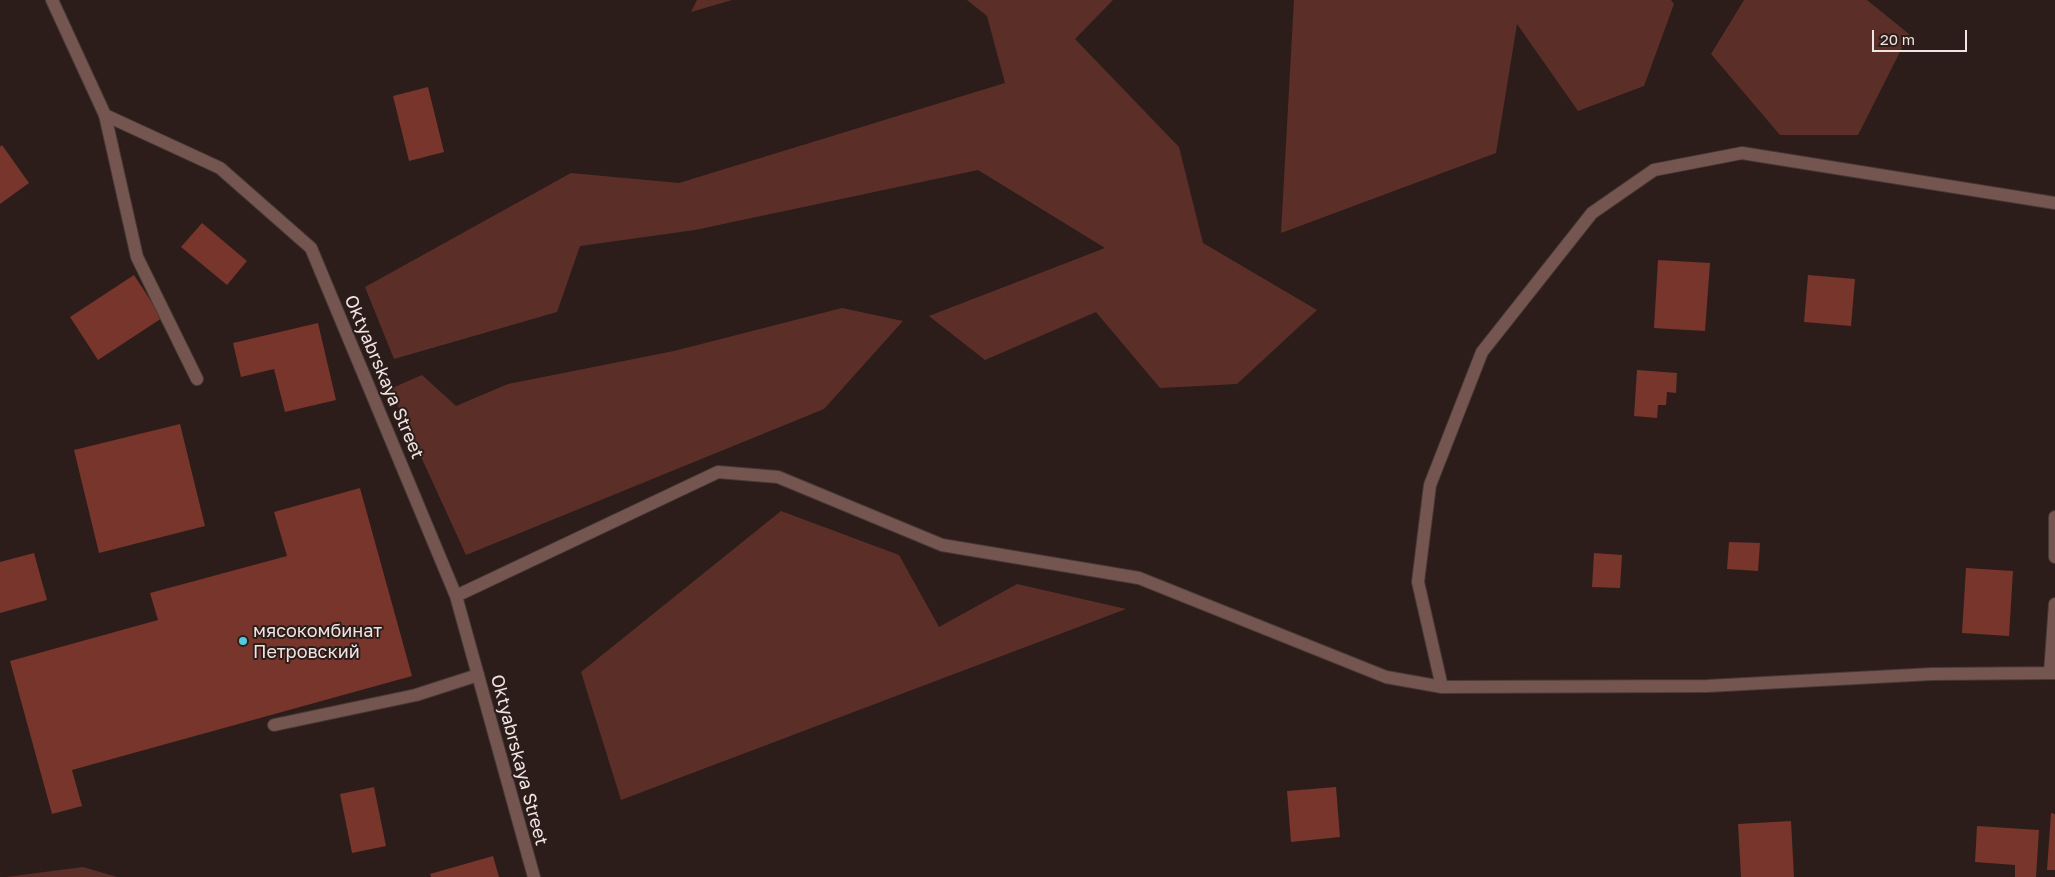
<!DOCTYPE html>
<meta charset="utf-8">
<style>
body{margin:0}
#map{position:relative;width:2055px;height:877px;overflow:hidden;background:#2c1d1a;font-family:"Golos Text",sans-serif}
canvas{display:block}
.scale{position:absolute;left:1872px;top:30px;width:95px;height:22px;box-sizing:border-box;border:2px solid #efe4e2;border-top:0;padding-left:6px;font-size:15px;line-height:18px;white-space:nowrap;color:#efe4e2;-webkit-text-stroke:4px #2c1d1a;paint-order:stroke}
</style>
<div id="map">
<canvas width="2055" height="877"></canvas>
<div class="scale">20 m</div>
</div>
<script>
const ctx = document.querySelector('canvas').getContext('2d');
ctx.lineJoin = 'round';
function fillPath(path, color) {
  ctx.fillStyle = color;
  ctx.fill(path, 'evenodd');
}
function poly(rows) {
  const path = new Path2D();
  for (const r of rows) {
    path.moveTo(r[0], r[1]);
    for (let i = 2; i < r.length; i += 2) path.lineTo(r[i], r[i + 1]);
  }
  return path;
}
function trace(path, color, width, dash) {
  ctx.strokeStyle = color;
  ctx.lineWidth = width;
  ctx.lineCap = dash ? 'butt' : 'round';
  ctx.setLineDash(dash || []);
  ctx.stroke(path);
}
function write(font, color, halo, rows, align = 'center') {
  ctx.font = font + ' "Golos Text",sans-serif';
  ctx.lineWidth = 4;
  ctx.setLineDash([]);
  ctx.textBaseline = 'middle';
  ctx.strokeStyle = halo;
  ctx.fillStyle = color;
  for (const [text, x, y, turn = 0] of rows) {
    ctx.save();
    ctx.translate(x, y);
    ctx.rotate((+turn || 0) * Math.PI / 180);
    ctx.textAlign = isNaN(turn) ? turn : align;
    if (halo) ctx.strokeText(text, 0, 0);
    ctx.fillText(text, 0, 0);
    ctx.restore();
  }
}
fillPath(poly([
 [697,0,732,0,691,12],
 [967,0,1113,0,1075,39,1179,147,1203,243,1317,310,1237,384,1160,388,1096,312,985,360,929,316,1105,248,978,170,695,230,580,246,557,312,394,359,365,287,571,173,679,183,1005,83,987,16],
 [1294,0,1671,0,1674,4,1644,86,1578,111,1517,24,1496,153,1281,233],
 [1744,0,1867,0,1909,34,1858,135,1780,135,1711,54],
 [842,308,903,321,824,409,466,555,390,389,422,375,456,406,508,384,674,351],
 [781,511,899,555,939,627,1017,584,1126,609,621,800,581,672],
 [83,867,117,877,6,877]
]), '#5b2f28');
fillPath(poly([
 [428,87,444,152,409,161,393,96],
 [2,145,29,183,0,204,0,147],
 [202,223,247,261,227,285,181,247],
 [1658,260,1710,263,1705,331,1654,328],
 [134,275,162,318,98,360,70,317],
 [1808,275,1855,279,1851,326,1804,322],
 [318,323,336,400,285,412,274,369,241,377,233,343],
 [1637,370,1677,373,1676,393,1667,392,1666,405,1658,405,1657,418,1634,416],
 [180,424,205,526,99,553,74,450],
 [360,488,412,676,72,770,82,806,52,814,10,661,158,620,150,593,287,556,274,512],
 [1729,542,1760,543,1758,571,1727,569],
 [34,553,47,600,0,613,0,562],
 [1594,553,1622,555,1620,588,1592,587],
 [1966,568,2013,571,2009,636,1962,633],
 [374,787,386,846,352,853,340,794],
 [1336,787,1340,837,1291,842,1287,791],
 [2051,813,2055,814,2055,870,2047,870],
 [1791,821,1794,877,1741,877,1738,824],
 [1977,826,2039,830,2036,877,2015,877,2015,865,1975,862],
 [493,856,499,877,431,877,430,874]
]), '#77352c');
const service = poly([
 [105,115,137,257,197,379],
 [274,725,416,695,478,675]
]);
const minor = poly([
 [52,0,105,115,220,168,311,248,456,596,534,877],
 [2055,517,2055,557],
 [456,596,718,472,778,477,942,545,1139,578,1386,677,1442,687,1707,686,1932,674,2055,673],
 [2050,673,2055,604],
 [1442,687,1418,582,1430,485,1482,352,1592,213,1654,170,1742,153,2055,203]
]);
trace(service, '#473936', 14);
trace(minor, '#473936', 14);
trace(service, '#745550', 12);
trace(minor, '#745550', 12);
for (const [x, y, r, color] of [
 [243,641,5,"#54cadd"]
]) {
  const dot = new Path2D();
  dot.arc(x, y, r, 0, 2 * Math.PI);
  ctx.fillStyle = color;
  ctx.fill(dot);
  trace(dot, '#2c1d1a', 2);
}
write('18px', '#efe4e2', '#2c1d1a', [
 ["Oktyabrskaya Street",384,377,67],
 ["Oktyabrskaya Street",519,760,75]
]);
write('18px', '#efe4e2', '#2c1d1a', [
 ["мясокомбинат",253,631],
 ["Петровский",253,652]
], 'left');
</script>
